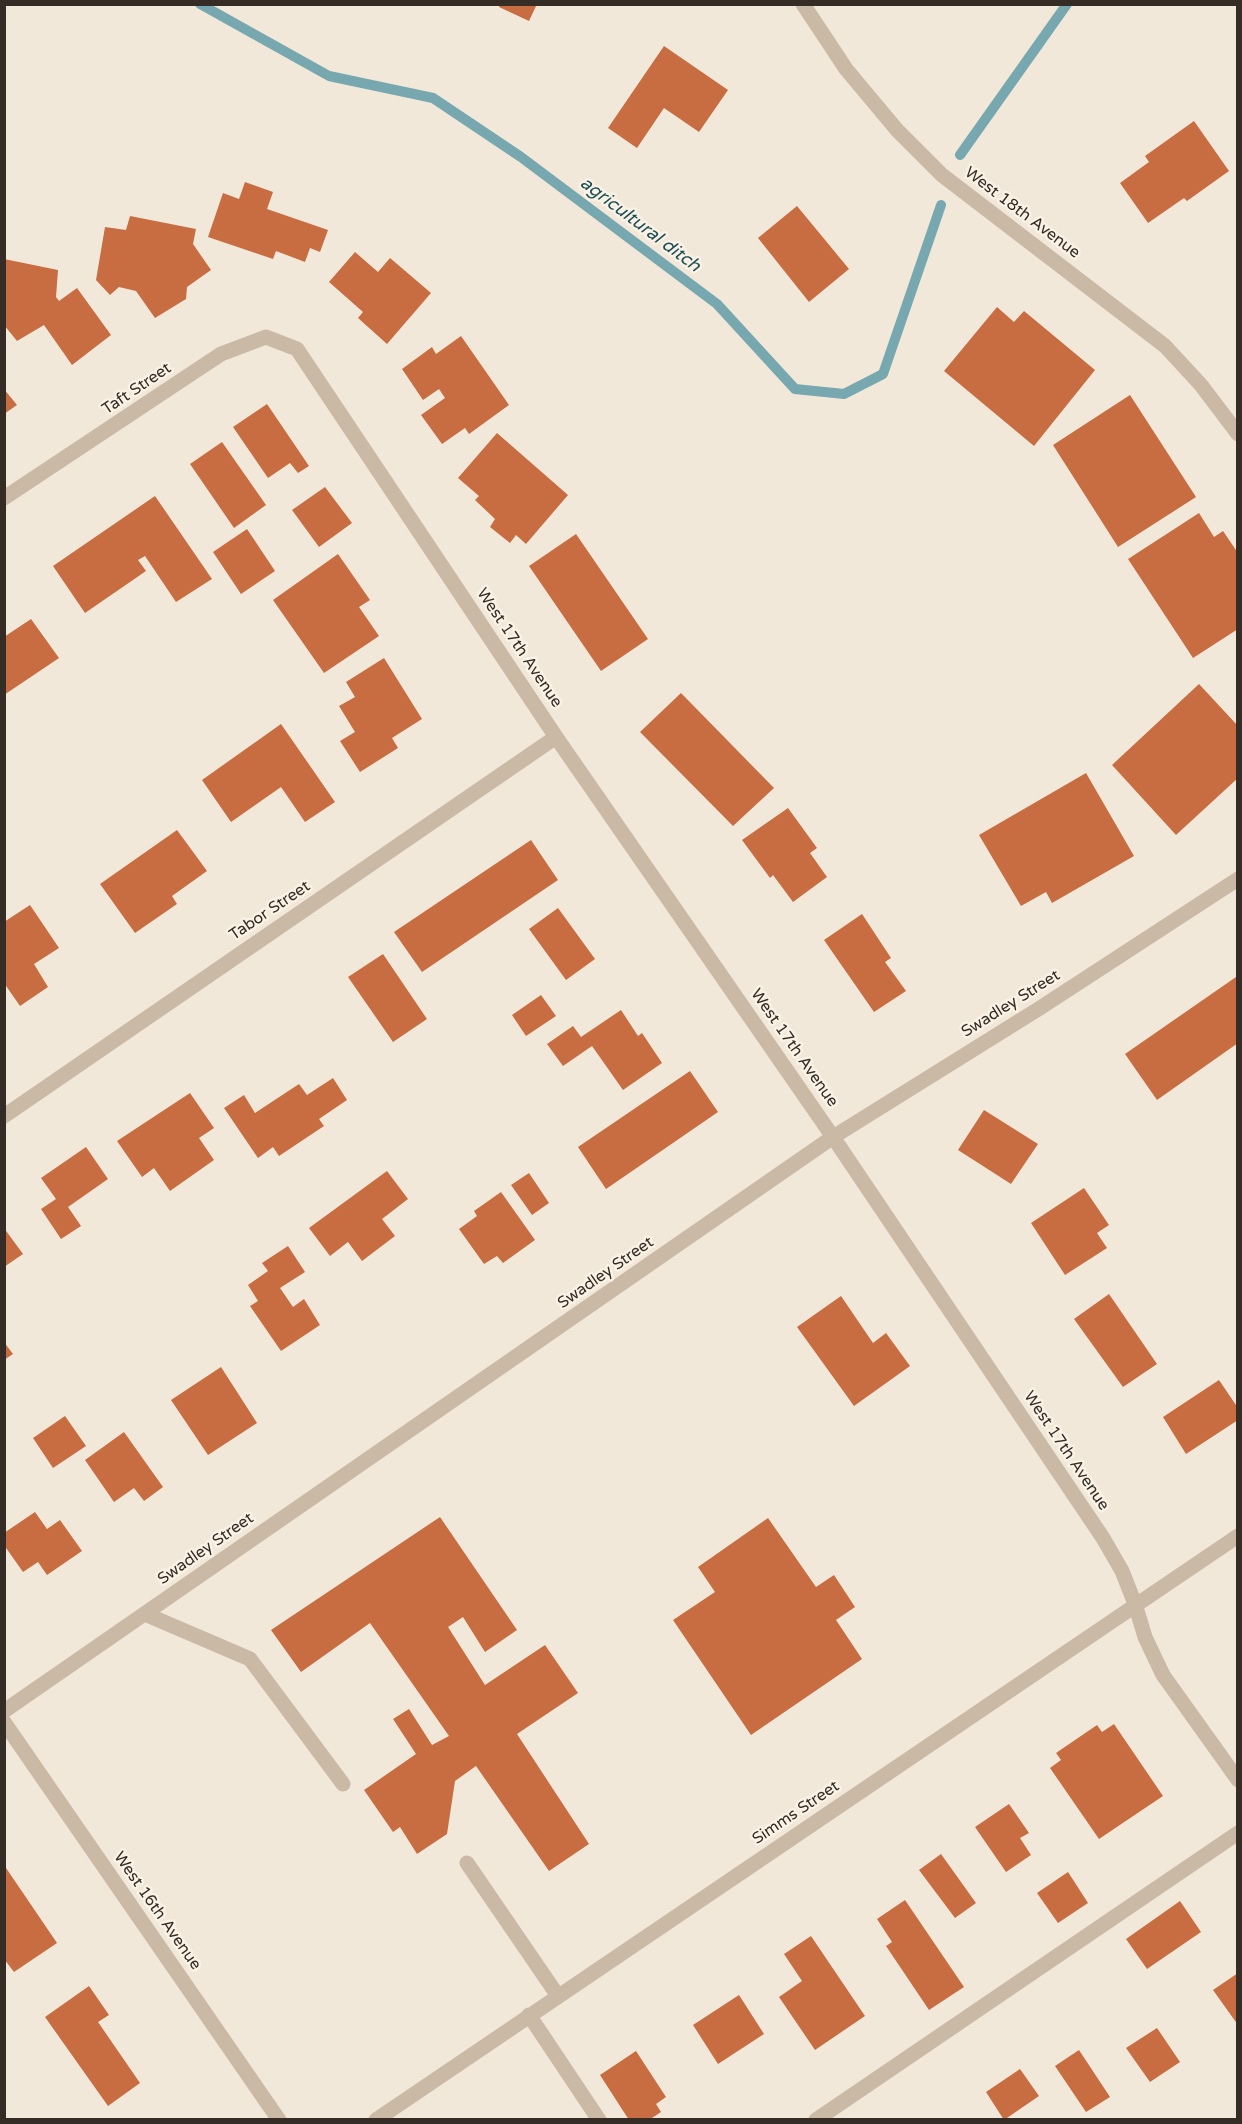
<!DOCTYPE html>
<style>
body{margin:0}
#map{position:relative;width:1242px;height:2124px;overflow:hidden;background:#f2e8d9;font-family:"Varela Round",sans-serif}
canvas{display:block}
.frame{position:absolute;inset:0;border:6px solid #352c26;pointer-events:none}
</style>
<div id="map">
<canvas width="1242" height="2124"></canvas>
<div class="frame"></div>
</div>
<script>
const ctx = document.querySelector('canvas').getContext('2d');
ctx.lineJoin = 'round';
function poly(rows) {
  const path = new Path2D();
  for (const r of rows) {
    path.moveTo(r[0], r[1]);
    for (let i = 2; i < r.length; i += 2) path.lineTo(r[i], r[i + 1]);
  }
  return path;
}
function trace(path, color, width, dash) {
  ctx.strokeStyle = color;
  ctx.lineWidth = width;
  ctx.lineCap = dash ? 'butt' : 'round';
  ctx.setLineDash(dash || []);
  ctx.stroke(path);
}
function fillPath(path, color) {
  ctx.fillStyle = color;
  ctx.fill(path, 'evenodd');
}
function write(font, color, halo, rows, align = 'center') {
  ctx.font = font + ' "Varela Round",sans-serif';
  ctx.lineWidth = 5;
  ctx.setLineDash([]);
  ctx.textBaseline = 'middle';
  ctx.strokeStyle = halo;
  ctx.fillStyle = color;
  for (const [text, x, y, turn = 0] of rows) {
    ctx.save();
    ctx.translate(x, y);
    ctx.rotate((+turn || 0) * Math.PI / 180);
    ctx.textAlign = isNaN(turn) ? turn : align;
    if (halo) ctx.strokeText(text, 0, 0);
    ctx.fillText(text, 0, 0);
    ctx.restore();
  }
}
trace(poly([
 [200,4,329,76,433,98,521,157,717,304,795,389,844,394,883,374,941,205],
 [960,155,1067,4]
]), '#78a8af', 10);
fillPath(poly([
 [500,4,537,4,529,21,499,7],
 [664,46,728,90,699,132,664,108,637,148,608,128],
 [1194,121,1229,171,1187,201,1184,198,1148,223,1120,183,1149,162,1145,156],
 [245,182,273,192,267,209,328,230,320,252,310,248,305,262,276,251,273,259,208,237,223,193,239,199],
 [797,206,849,269,809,302,758,238],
 [130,216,196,229,193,244,211,270,187,287,186,299,155,318,136,291,119,287,110,295,96,280,105,227,126,230],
 [355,252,378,272,390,258,431,293,387,344,358,318,363,312,329,282],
 [4,259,58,270,56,297,59,301,77,288,111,335,72,365,44,325,17,341,4,325],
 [997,307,1014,322,1024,311,1095,370,1034,446,944,371],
 [461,336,509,405,469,434,465,428,442,444,421,415,445,398,439,389,423,400,402,369,432,347,436,354],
 [4,389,17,405,4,414],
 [1130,395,1196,497,1118,547,1053,445],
 [267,404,309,466,298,473,290,463,268,478,233,427],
 [497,433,568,495,526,544,516,535,510,543,490,527,495,519,475,500,479,496,458,478],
 [222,442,266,505,234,528,190,464],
 [325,487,352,523,319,547,292,510],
 [155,496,212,579,176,602,145,556,138,560,146,571,85,613,53,566],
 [1199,513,1214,537,1223,531,1238,553,1238,629,1193,658,1128,559],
 [247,529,275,571,241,594,213,552],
 [576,534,648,639,601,671,529,566],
 [338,554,370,600,359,607,379,636,324,673,273,600],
 [31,619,59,658,4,695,4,637],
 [384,658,422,719,392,738,398,748,360,772,340,741,355,732,339,706,355,697,346,682],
 [1199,684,1238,726,1238,765,1236,767,1238,769,1238,778,1176,835,1112,765],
 [681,693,774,788,733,826,640,732],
 [281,724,335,802,305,822,281,787,231,822,202,780],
 [1086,773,1134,856,1052,903,1046,892,1021,906,979,835],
 [788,808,817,848,810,853,827,877,793,902,773,875,770,878,742,840],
 [177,830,207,871,172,896,177,904,135,933,100,884],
 [531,840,558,880,422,972,394,932],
 [30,905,59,948,34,964,48,987,20,1006,4,983,4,922],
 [558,908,595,959,566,980,529,929],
 [862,914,891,958,885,962,906,991,874,1012,824,940],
 [383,954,427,1019,393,1042,348,977],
 [1236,977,1238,1043,1157,1100,1125,1054],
 [541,995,556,1016,526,1036,512,1015],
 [621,1010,638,1036,642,1033,662,1063,623,1090,592,1046,563,1066,547,1044,573,1026,581,1037],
 [690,1071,718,1112,606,1189,578,1147],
 [333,1078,347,1100,319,1119,324,1126,279,1156,273,1147,258,1158,224,1108,244,1095,255,1113,299,1084,307,1095],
 [190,1093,214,1128,199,1138,214,1160,170,1191,154,1168,142,1177,117,1141],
 [984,1110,1038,1144,1011,1184,958,1150],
 [86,1147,108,1179,68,1207,81,1226,61,1239,41,1209,56,1199,41,1178],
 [387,1171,408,1199,382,1219,395,1236,362,1261,348,1242,330,1256,309,1228],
 [529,1173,549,1203,532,1215,511,1185],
 [1084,1188,1109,1225,1097,1233,1107,1248,1065,1275,1031,1223],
 [501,1192,535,1240,503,1263,497,1256,484,1264,459,1229,477,1216,474,1211],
 [4,1228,23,1254,4,1267],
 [288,1246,305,1272,280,1288,293,1307,304,1299,320,1325,281,1351,250,1306,258,1301,248,1285,268,1271,262,1263],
 [1109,1294,1157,1364,1123,1387,1074,1319],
 [841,1296,873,1343,886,1333,910,1366,854,1406,797,1327],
 [4,1342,13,1354,4,1360],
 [221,1367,257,1423,208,1455,171,1400],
 [1219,1380,1238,1408,1238,1420,1186,1454,1163,1417],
 [65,1416,86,1446,53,1468,33,1438],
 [124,1432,163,1487,144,1501,134,1488,114,1502,85,1460],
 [35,1512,47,1529,60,1520,82,1551,47,1575,38,1562,23,1572,4,1545,4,1533],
 [440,1517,517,1630,485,1652,463,1617,448,1627,485,1685,545,1645,578,1693,517,1734,589,1844,549,1871,476,1766,455,1781,447,1834,417,1854,400,1827,393,1832,364,1790,416,1754,393,1719,409,1709,432,1745,449,1736,370,1623,301,1672,271,1630],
 [768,1518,816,1587,834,1575,855,1607,836,1620,862,1659,751,1735,673,1620,715,1592,698,1567],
 [1114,1724,1163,1796,1099,1839,1050,1768,1061,1760,1056,1753,1097,1725,1102,1732],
 [1009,1804,1029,1833,1020,1838,1031,1855,1006,1872,975,1827],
 [941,1854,976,1903,955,1918,919,1870],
 [4,1865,57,1943,14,1972,4,1959],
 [1068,1872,1088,1903,1058,1923,1037,1893],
 [905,1900,964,1987,929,2010,886,1946,892,1942,877,1919],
 [1180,1901,1201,1932,1147,1969,1126,1939],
 [811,1936,865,2016,815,2050,779,1997,802,1981,784,1954],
 [1238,1973,1238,2025,1213,1990],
 [89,1986,109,2015,98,2022,140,2083,108,2106,45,2017],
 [739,1995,764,2034,718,2064,693,2025],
 [1157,2028,1180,2062,1150,2082,1126,2048],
 [1079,2050,1110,2097,1086,2112,1055,2066],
 [636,2051,666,2097,656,2104,661,2112,649,2120,629,2120,600,2075],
 [1020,2069,1039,2096,1004,2120,986,2092]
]), '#c76d41');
trace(poly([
 [803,4,846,69,897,130,942,175,1165,346,1201,385,1238,434],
 [4,498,221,354,266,337,297,349,556,737,833,1137,1103,1538,1122,1571,1135,1604,1145,1637,1163,1675,1238,1780],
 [4,1116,556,737],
 [145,1614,250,1659,343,1784],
 [4,1711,833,1137,1040,1008,1238,879],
 [4,1722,279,2120],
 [467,1863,558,1996],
 [529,2015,599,2120],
 [376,2120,1238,1536],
 [816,2120,1238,1833]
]), '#cab9a5', 15);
write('16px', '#352c26', '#f9f2e5', [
 ["West 18th Avenue",1022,213,37],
 ["Taft Street",137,389,-34],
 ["West 17th Avenue",519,648,56],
 ["Tabor Street",270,911,-34],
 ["Swadley Street",1011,1004,-32],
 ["West 17th Avenue",794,1048,55],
 ["Swadley Street",606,1273,-35],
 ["West 17th Avenue",1066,1451,56],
 ["Swadley Street",206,1549,-35],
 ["Simms Street",796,1813,-34],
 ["West 16th Avenue",157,1911,55]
]);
write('italic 18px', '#1c4e57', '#f9f2e5', [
 ["agricultural ditch",640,225,37]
]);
</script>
